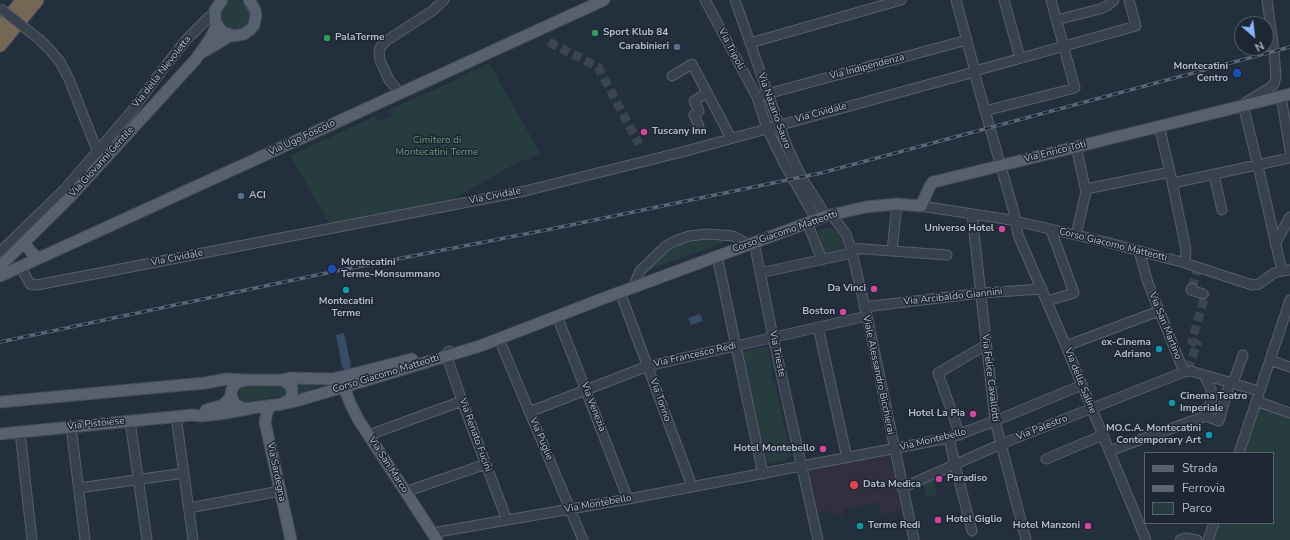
<!DOCTYPE html>
<style>
body{margin:0}
#map{position:relative;width:1290px;height:540px;overflow:hidden;background:#242f3e;font-family:"Nunito Sans",sans-serif}
canvas{display:block}
.legend{position:absolute;left:1144px;top:452px;width:130px;height:72px;box-sizing:border-box;background:#1d2633;border:1px solid #59626f;margin:0;padding:5px 7px;list-style:none;font-size:12px;color:#b4bcc9}
.legend li{display:flex;align-items:center;gap:8px;height:20px}
.legend b{width:20px;border:1px solid #59626f}
.north{position:absolute;left:1234px;top:16px;width:40px;height:40px;box-sizing:border-box;background:#1d2633;border:1px solid #59626f;border-radius:50%;rotate:152deg;font-size:11px;font-weight:700;line-height:16px;text-align:center;color:#b4bcc9}
.north::after{content:'';display:block;margin:auto;width:14px;height:18px;background:#8ab4f8;clip-path:polygon(50% 0,100% 100%,50% 72%,0 100%)}
</style>
<div id="map">
<canvas width="1290" height="540"></canvas>
<ul class="legend">
<li><b style="height:5px;background:#56606e"></b>Strada</li>
<li><b style="height:5px;background:#5a6575"></b>Ferrovia</li>
<li><b style="height:11px;background:#263c3f"></b>Parco</li>
</ul>
<div class="north">N</div>
</div>
<script>
const ctx = document.querySelector('canvas').getContext('2d');
ctx.lineJoin = 'round';
function fillPath(path, color) {
  ctx.fillStyle = color;
  ctx.fill(path, 'evenodd');
}
function poly(rows) {
  const path = new Path2D();
  for (const r of rows) {
    if (r.length === 3) {
      path.moveTo(r[0] + r[2], r[1]);
      path.arc(r[0], r[1], r[2], 0, 2 * Math.PI);
      continue;
    }
    path.moveTo(r[0], r[1]);
    for (let i = 2; i < r.length; i += 2) path.lineTo(r[i], r[i + 1]);
  }
  return path;
}
function trace(path, color, width, dash) {
  ctx.strokeStyle = color;
  ctx.lineWidth = width;
  ctx.lineCap = dash ? 'butt' : 'round';
  ctx.setLineDash(dash || []);
  ctx.stroke(path);
}
function write(font, color, halo, rows, align = 'center') {
  ctx.font = font + ' "Nunito Sans",sans-serif';
  ctx.lineWidth = 3;
  ctx.setLineDash([]);
  ctx.textBaseline = 'middle';
  ctx.strokeStyle = halo;
  ctx.fillStyle = color;
  for (const [text, x, y, turn = 0] of rows) {
    ctx.save();
    ctx.translate(x, y);
    ctx.rotate((+turn || 0) * Math.PI / 180);
    ctx.textAlign = isNaN(turn) ? turn : align;
    if (halo) ctx.strokeText(text, 0, 0);
    ctx.fillText(text, 0, 0);
    ctx.restore();
  }
}
fillPath(poly([
 [889,453,901,510,881,514,879,502,845,509,842,516,830,511,819,513,809,469]
]), '#32303f');
fillPath(poly([
 [235,15,15],
 [489,63,540,153,526,161,524,159,446,203,416,210,412,207,330,224,290,156,375,116,376,118,382,121,393,116,392,113,388,112,388,110,450,83,474,69,475,71],
 [830,227,838,232,840,235,843,250,824,255,818,230],
 [698,238,726,242,648,270,658,256,677,243],
 [768,346,773,373,771,373,773,382,775,382,791,456,788,457,789,460,767,464,743,352],
 [297,382,328,383,319,385,302,394,300,393,299,386],
 [281,385,285,388,286,391,282,396,244,402,240,399,238,396,241,388,244,387],
 [1258,404,1290,416,1290,540,1211,540,1217,523,1273,523,1273,453,1241,453],
 [932,477,937,495,927,497,924,484,910,487]
]), '#263c3f');
fillPath(poly([
 [700,314,703,321,691,325,688,318],
 [344,333,351,365,350,368,348,370,345,370,342,367,336,335]
]), '#394c67');
trace(poly([
 [549,42,598,67,639,144],
 [1192,288,1197,272],
 [1188,370,1197,344,1192,341,1205,295,1203,294]
]), '#3a4453', 9, [9, 4.5]);
const minor = poly([
 [705,0,757,97,767,128,785,165,816,219],
 [735,0,768,94,788,149,802,178,826,216],
 [956,0,975,71,974,72,1015,216,1018,235,1066,346,1146,540],
 [1004,0,1020,58],
 [1056,20,1100,9,1107,6,1114,0],
 [39,39,51,51,60,62,69,79,98,153],
 [750,43,901,0],
 [975,71,1136,26,1129,0],
 [672,76,692,64,731,138],
 [400,93,389,80,380,60,379,51,380,48,386,41,432,11,444,0],
 [763,95,967,40],
 [1281,96,1290,151],
 [1245,103,1271,87,1274,84,1276,77,1274,51,1267,0],
 [1243,105,1258,166,1282,271],
 [985,111,1075,88,1051,0],
 [699,126,694,115,699,111,694,101,707,93],
 [1159,126,1170,172,1186,250,1185,263],
 [1076,146,1086,192,1076,235],
 [1214,175,1222,210],
 [1173,183,1290,158],
 [1086,189,1170,172],
 [921,206,1011,220,1102,241,1185,263,1252,285,1259,284,1274,273,1282,271,1290,270],
 [831,214,846,234,851,248,867,316,914,540],
 [972,214,995,421,1026,540],
 [807,222,822,260],
 [754,242,773,337,818,540],
 [1275,244,1290,217],
 [851,248,947,255],
 [892,251,897,204],
 [1139,251,1148,283,1184,372,1191,371,1259,391],
 [0,252,64,190,131,112,166,65,187,39,209,17,215,14],
 [717,256,763,474],
 [20,266,30,284,37,285,525,191,686,151,974,72],
 [760,273,852,253],
 [633,287,640,271,666,246,675,241,689,236,707,234,733,236,748,244],
 [1192,288,1191,290,1203,294],
 [620,292,692,486],
 [1047,301,1074,293,1051,230],
 [864,307,981,293,1042,289],
 [557,316,628,499],
 [818,327,847,458],
 [499,339,583,540],
 [1066,346,1159,311],
 [449,351,446,354,462,401,507,520],
 [1270,360,1290,367],
 [1204,375,1211,389,1212,398,1206,416,1219,421,1230,382],
 [1233,383,1243,355],
 [1256,401,1290,413],
 [529,412,648,366,867,316],
 [176,416,193,540],
 [130,421,147,540],
 [71,427,85,540],
 [20,432,32,540],
 [369,435,462,401],
 [960,435,938,373,986,345],
 [949,438,955,465,972,531],
 [1109,451,1206,416],
 [1239,453,1290,300],
 [1046,459,1103,435],
 [79,488,184,473],
 [902,488,1001,444,1184,372],
 [405,492,486,464],
 [189,508,280,491],
 [432,533,628,499,949,438,995,421,1082,385],
 [1180,540,1186,538,1197,540],
 [1208,540,1214,523]
]);
const major = poly([
 [222,0,215,10,215,21,222,32,234,36,244,34,251,29,254,25,256,15,255,10,249,0],
 [203,52,230,36],
 [24,242,31,252,38,258],
 [0,266,69,198,196,59,210,39,217,25],
 [0,276,604,0],
 [247,380,281,380,285,381,292,387,292,395,289,400,282,404,244,409,235,404,232,399,231,393,232,389,236,383,247,380],
 [281,380,291,378,333,379,412,359],
 [344,387,351,405,358,419,437,540],
 [0,402,205,383,226,379,247,380],
 [282,404,296,401,344,387,480,346,599,300,826,216,866,207,897,204,921,206,930,186,933,182,938,181,1290,94],
 [270,406,267,412,265,422,291,540],
 [206,410,223,405,231,397],
 [0,434,192,415,201,416,220,414,248,409]
]);
const highway = poly([
 [0,28,23,0],
 [0,45,37,0]
]);
trace(minor, '#565f6c', 11);
trace(major, '#414a57', 13);
trace(highway, '#434c59', 15);
trace(minor, '#38414e', 9);
trace(major, '#56606e', 11);
trace(highway, '#746855', 13);
const rail = poly([
 [0,342,336,271,556,228,821,173,1290,47]
]);
trace(rail, '#5a6575', 3.5);
trace(rail, '#1d2633', 2, [6]);
const minorBridge = poly([
 [0,8,39,39]
]);
trace(minorBridge, '#565f6c', 11, []);
trace(minorBridge, '#38414e', 9);
for (const [x, y, r, color] of [
 [595,33,4,"#2e9e5b"],
 [327,38,4,"#2e9e5b"],
 [677,47,4,"#5c6f8a"],
 [1237,73,5,"#1a4fb4"],
 [644,132,4,"#d1479c"],
 [241,196,4,"#5c6f8a"],
 [1002,229,4,"#d1479c"],
 [332,269,5,"#1a4fb4"],
 [874,289,4,"#d1479c"],
 [346,290,4,"#0f9aa8"],
 [843,312,4,"#d1479c"],
 [1159,349,4,"#0f9aa8"],
 [1172,403,4,"#0f9aa8"],
 [973,414,4,"#d1479c"],
 [1209,435,4,"#0f9aa8"],
 [823,449,4,"#d1479c"],
 [939,479,4,"#d1479c"],
 [854,485,5,"#e0444e"],
 [938,520,4,"#d1479c"],
 [860,526,4,"#0f9aa8"],
 [1088,526,4,"#d1479c"]
]) {
  const dot = new Path2D();
  dot.arc(x, y, r, 0, 2 * Math.PI);
  ctx.fillStyle = color;
  ctx.fill(dot);
  trace(dot, '#1d2633', 1.5);
}
write('bold 10px', '#b4bcc9', '#1d2633', [
 ["Sport Klub 84",603,33],
 ["PalaTerme",335,38],
 ["Carabinieri",669,47,"right"],
 ["Montecatini",1228,67,"right"],
 ["Centro",1228,79,"right"],
 ["Tuscany Inn",652,132],
 ["ACI",249,196],
 ["Universo Hotel",994,229,"right"],
 ["Montecatini",341,263],
 ["Terme-Monsummano",341,275],
 ["Da Vinci",866,289,"right"],
 ["Montecatini",346,302,"center"],
 ["Terme",346,314,"center"],
 ["Boston",835,312,"right"],
 ["ex-Cinema",1151,343,"right"],
 ["Adriano",1151,355,"right"],
 ["Cinema Teatro",1180,397],
 ["Imperiale",1180,409],
 ["Hotel La Pia",965,414,"right"],
 ["MO.C.A. Montecatini",1201,429,"right"],
 ["Contemporary Art",1201,441,"right"],
 ["Hotel Montebello",815,449,"right"],
 ["Paradiso",947,479],
 ["Data Medica",863,485],
 ["Hotel Giglio",946,520],
 ["Terme Redi",868,526],
 ["Hotel Manzoni",1080,526,"right"]
], 'left');
write('10px', '#b4bcc9', '#1d2633', [
 ["Via Tripoli",731,49,62],
 ["Via Indipendenza",867,67,-15],
 ["Via della Nievoletta",162,72,-52],
 ["Via Nazario Sauro",774,111,70],
 ["Via Cividale",821,113,-15],
 ["Via Ugo Foscolo",302,138,-25],
 ["Via Enrico Toti",1055,152,-14],
 ["Via Giovanni Gentile",102,162,-48],
 ["Via Cividale",495,196,-11],
 ["Corso Giacomo Matteotti",785,232,-19],
 ["Corso Giacomo Matteotti",1113,245,14],
 ["Via Cividale",177,258,-11],
 ["Via Arcibaldo Giannini",953,297,-6],
 ["Via San Martino",1165,326,68],
 ["Via Trieste",777,354,78],
 ["Via Francesco Redi",695,355,-13],
 ["Corso Giacomo Matteotti",386,374,-17],
 ["Viale Alessandro Bicchierai",878,375,78],
 ["Via Felice Cavallotti",990,378,83],
 ["Via delle Saline",1080,381,68],
 ["Via Torino",660,400,70],
 ["Via Venezia",593,407,69],
 ["Via Pistoiese",96,424,-6],
 ["Via Palestro",1042,428,-21],
 ["Via Renato Fucini",475,435,70],
 ["Via Puglie",541,439,67],
 ["Via Montebello",933,440,-14],
 ["Via San Marco",388,465,57],
 ["Via Sardegna",276,472,78],
 ["Via Montebello",598,504,-10]
]);
write('10px', '#6b9a76', '#1d2633', [
 ["Cimitero di",437,141],
 ["Montecatini Terme",437,153]
]);
</script>
